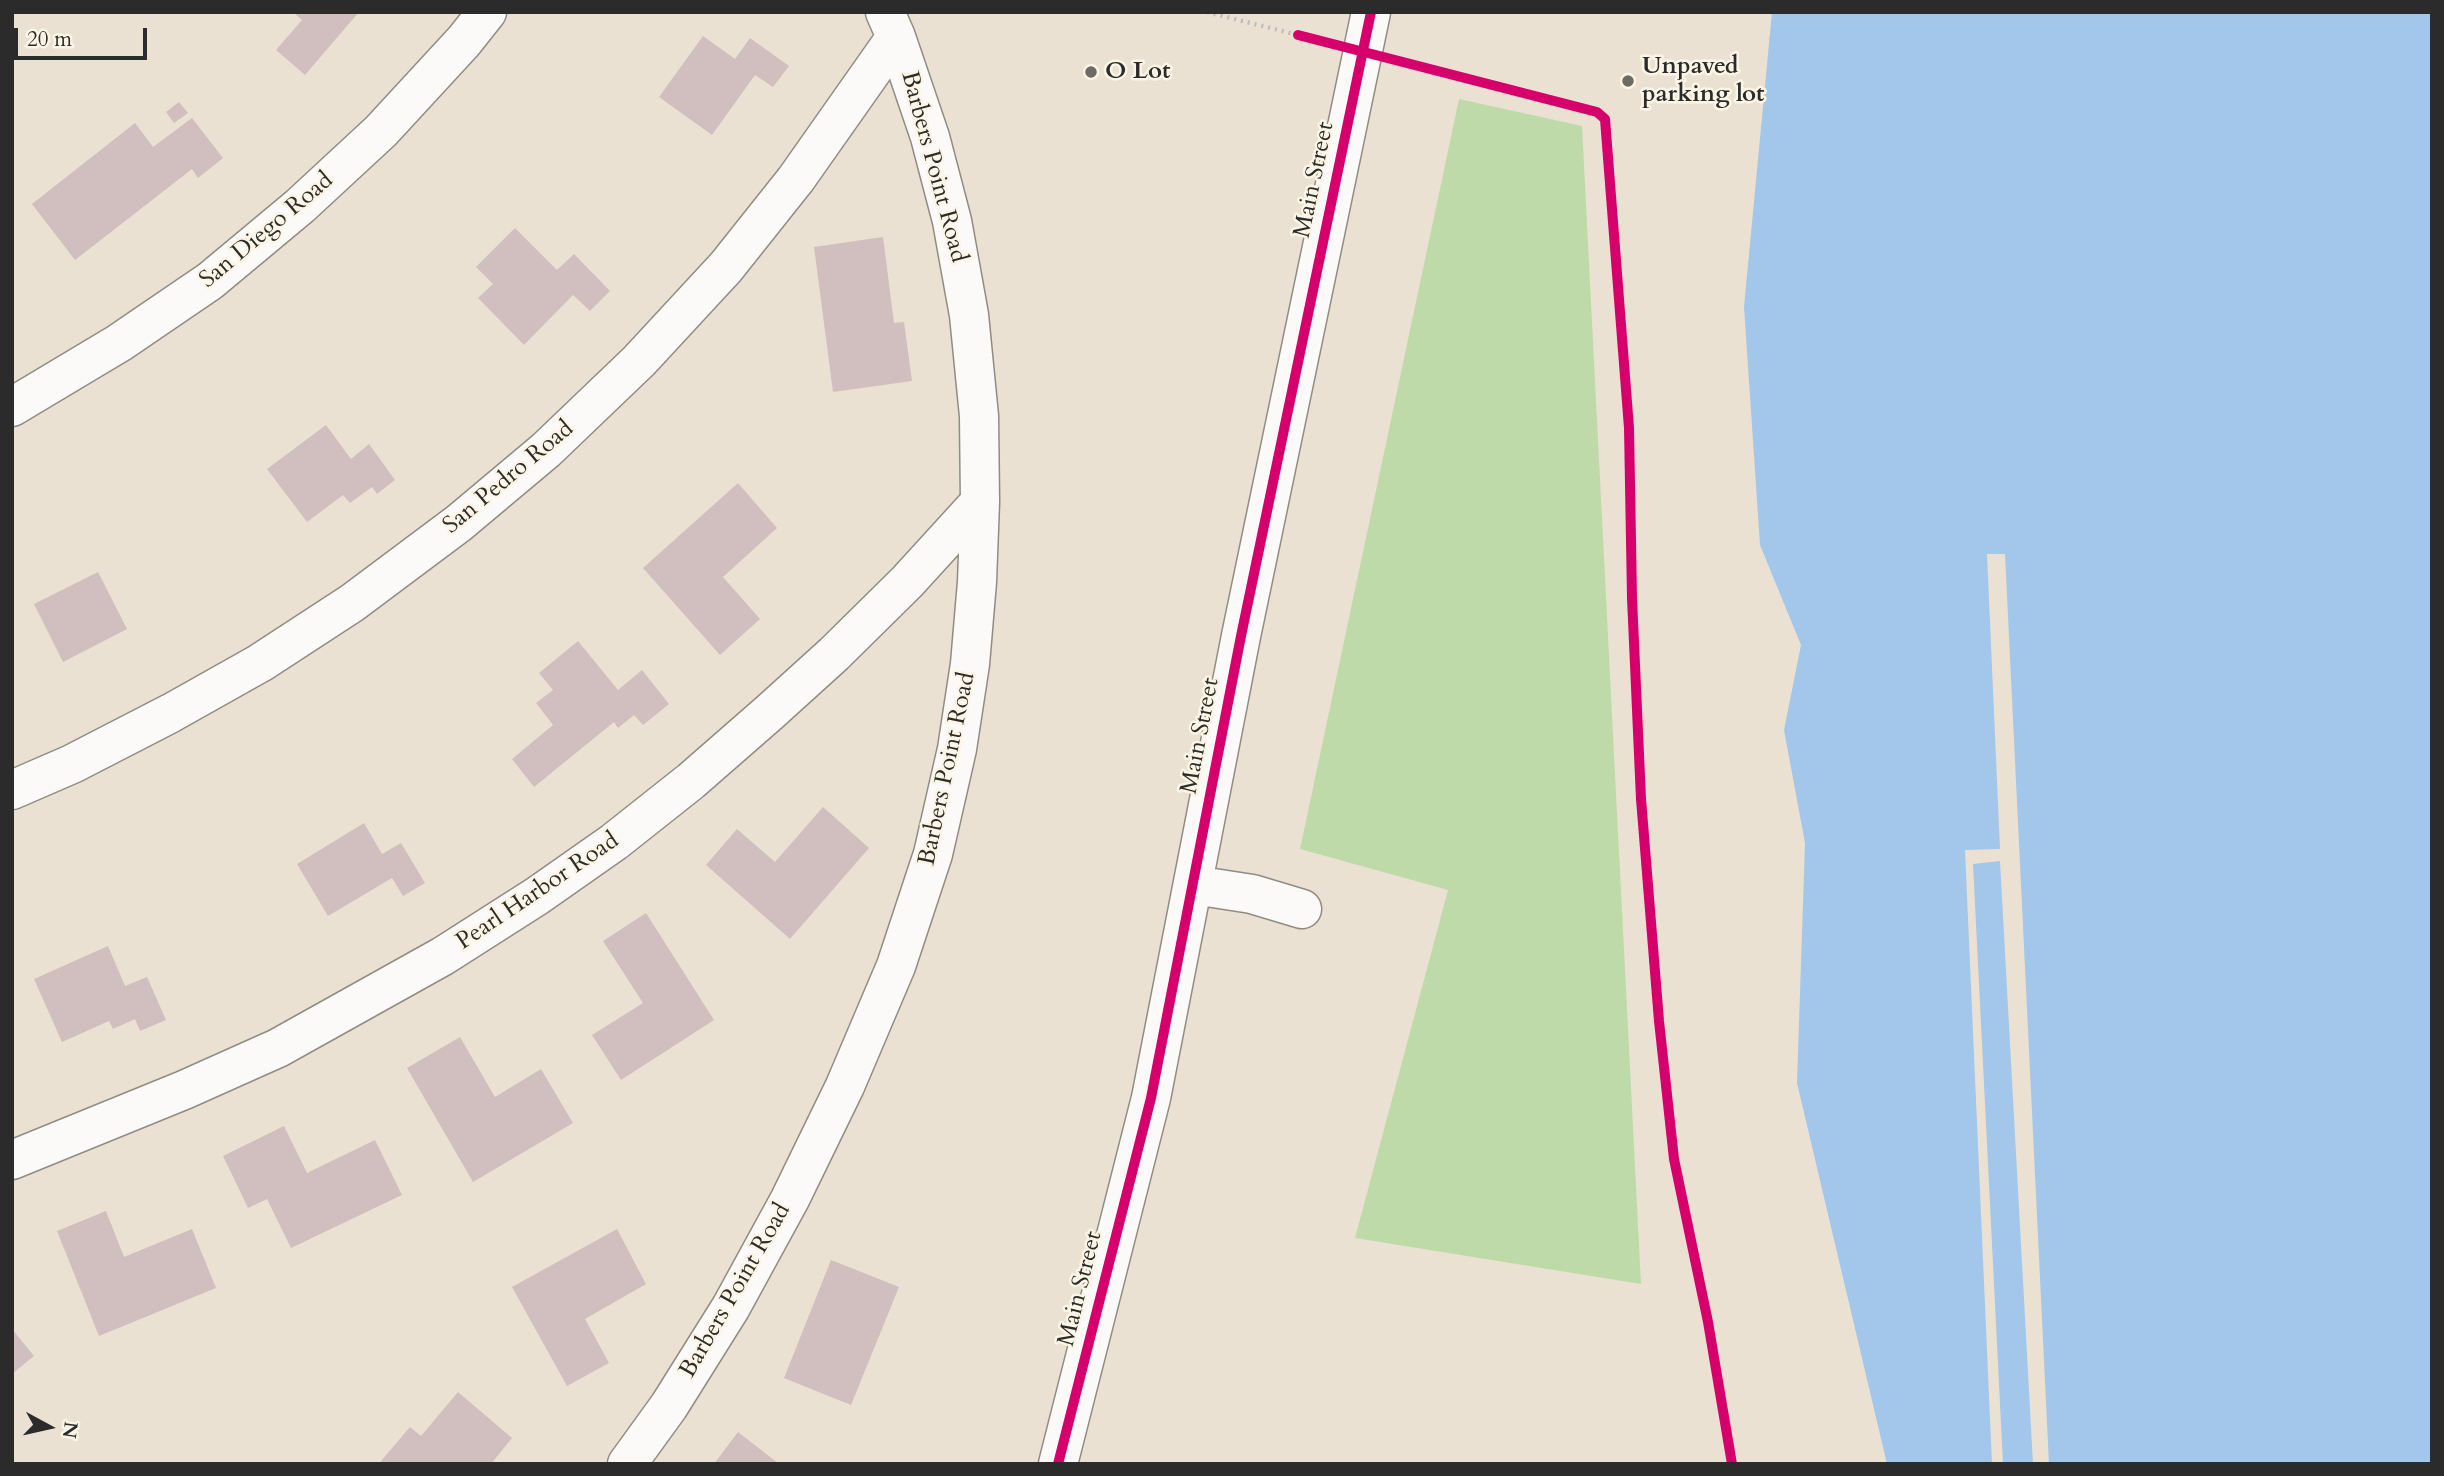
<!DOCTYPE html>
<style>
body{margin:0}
#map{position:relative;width:2444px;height:1476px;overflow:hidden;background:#eae1d2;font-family:Cardo,serif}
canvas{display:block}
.frame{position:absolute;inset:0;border:14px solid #2b2b2b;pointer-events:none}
.north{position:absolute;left:14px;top:1392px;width:70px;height:70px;-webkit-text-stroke:5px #fcf5e5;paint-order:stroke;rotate:98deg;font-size:19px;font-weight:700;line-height:28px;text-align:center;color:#2b2b2b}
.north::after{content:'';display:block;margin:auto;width:24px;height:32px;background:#2b2b2b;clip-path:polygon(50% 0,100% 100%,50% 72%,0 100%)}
.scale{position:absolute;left:14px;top:28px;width:133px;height:32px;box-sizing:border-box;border:4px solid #2b2b2b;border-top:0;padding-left:9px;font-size:21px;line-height:24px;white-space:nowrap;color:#2b2b2b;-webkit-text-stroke:5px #fcf5e5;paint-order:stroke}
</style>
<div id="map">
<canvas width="2444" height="1476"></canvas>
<div class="frame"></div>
<div class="north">N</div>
<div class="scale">20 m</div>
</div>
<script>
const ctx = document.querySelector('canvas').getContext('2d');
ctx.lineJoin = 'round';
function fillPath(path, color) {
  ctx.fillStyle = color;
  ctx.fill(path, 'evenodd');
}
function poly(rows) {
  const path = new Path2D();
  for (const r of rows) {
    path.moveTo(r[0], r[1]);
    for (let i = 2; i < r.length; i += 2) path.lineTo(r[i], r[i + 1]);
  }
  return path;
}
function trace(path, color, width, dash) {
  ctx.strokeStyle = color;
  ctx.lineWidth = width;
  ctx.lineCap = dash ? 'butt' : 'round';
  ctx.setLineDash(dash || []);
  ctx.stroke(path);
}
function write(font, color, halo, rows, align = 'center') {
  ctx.font = font + ' Cardo,serif';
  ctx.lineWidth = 5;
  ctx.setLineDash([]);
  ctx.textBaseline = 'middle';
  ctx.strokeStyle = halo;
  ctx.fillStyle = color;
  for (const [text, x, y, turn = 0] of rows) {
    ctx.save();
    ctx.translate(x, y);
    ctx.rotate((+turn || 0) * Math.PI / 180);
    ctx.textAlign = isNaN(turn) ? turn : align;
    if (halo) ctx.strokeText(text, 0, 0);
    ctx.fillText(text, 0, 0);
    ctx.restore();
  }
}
fillPath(poly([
 [1459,99,1582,126,1641,1284,1355,1238,1448,890,1300,849]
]), '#bfdaa9');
fillPath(poly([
 [1772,12,2432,12,2432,1464,1887,1464,1797,1083,1805,843,1784,730,1801,645,1760,545,1744,307]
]), '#a2c7ea');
fillPath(poly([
 [1987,554,2005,554,2049,1464,2033,1464,2000,861,1973,864,2003,1464,1992,1464,1965,850,2000,849]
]), '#eae1d2');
fillPath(poly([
 [293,12,359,12,305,75,276,50,302,20],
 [703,36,735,59,750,38,789,66,773,87,755,75,712,135,659,97],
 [179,102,188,113,174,123,166,112],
 [192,118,223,158,198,178,192,169,75,260,32,204,135,123,153,147],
 [515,228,557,270,574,254,610,291,590,311,573,295,524,345,478,298,493,284,476,267],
 [883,237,894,323,904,322,912,381,833,392,814,247],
 [326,425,351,459,369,444,395,480,377,494,372,487,350,503,343,495,307,522,267,469],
 [738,483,777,528,723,577,760,619,720,655,643,568],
 [98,572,127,629,63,662,34,604],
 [578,641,618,690,642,670,669,704,643,725,634,715,618,728,614,722,534,787,512,759,553,725,536,703,553,690,539,673],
 [823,807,869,848,790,939,706,865,737,829,775,862],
 [364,823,382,854,401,843,425,883,403,896,392,878,328,916,297,864],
 [646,913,714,1020,621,1080,592,1035,643,1003,603,941],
 [108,946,125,986,147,977,166,1020,140,1031,135,1019,113,1029,109,1021,62,1042,34,979],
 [460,1037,495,1097,541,1069,573,1123,473,1182,407,1068],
 [284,1126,307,1173,375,1140,402,1195,291,1248,267,1199,248,1208,223,1156],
 [106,1211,124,1257,192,1229,216,1288,99,1336,57,1231],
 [617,1229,646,1284,585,1319,609,1363,567,1386,512,1287],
 [831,1260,899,1287,851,1405,784,1378],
 [12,1329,34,1356,12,1374],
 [458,1392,512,1438,491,1464,384,1464,381,1461,410,1427,421,1436],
 [738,1432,779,1464,714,1464]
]), '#d0bfbe');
const minor = poly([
 [12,407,119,343,210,281,300,206,381,131,464,41,487,12],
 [12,790,72,764,171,713,260,663,352,603,459,523,546,450,639,361,726,267,796,179,896,37],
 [1194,885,1252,894,1302,909],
 [12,1160,184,1090,278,1048,443,956,537,896,614,842,691,781,770,712,834,654,907,582,980,502],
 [627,1464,669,1406,731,1307,790,1199,845,1086,896,966,933,854,957,749,970,664,977,582,980,502,979,416,969,315,952,221,930,137,896,37,885,12],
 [1058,1464,1151,1098,1241,636,1371,12]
]);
trace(minor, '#908c84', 41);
trace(poly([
 [1207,12,1298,35],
 [1423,66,1597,112,1605,119,1629,428,1632,598,1641,799,1659,1021,1674,1159,1708,1322,1732,1464]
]), '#bdbcb9', 4.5, [2, 5]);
trace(minor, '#fcfaf8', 38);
trace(poly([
 [1298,35,1597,112,1605,119,1629,428,1632,598,1641,799,1659,1021,1674,1159,1708,1322,1732,1464],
 [1058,1464,1151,1098,1241,636,1371,12]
]), '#d6006c', 10);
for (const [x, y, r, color] of [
 [1091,72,7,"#6e6b65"],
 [1628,81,7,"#6e6b65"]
]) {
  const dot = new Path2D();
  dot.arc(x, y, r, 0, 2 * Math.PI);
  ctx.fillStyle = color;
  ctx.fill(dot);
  trace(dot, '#fcf5e5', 2.5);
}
write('bold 24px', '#2b2b2b', '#fcf5e5', [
 ["Unpaved",1642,67],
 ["parking lot",1642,95],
 ["O Lot",1105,72]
], 'left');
write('24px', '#2b2b2b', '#fcf5e5', [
 ["Barbers Point Road",933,167,75],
 ["Main Street",1315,180,-78],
 ["San Diego Road",267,231,-40],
 ["San Pedro Road",509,478,-40],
 ["Main Street",1201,736,-79],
 ["Barbers Point Road",948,769,-78],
 ["Pearl Harbor Road",538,892,-34],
 ["Main Street",1081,1289,-76],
 ["Barbers Point Road",736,1291,-60]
]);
</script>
